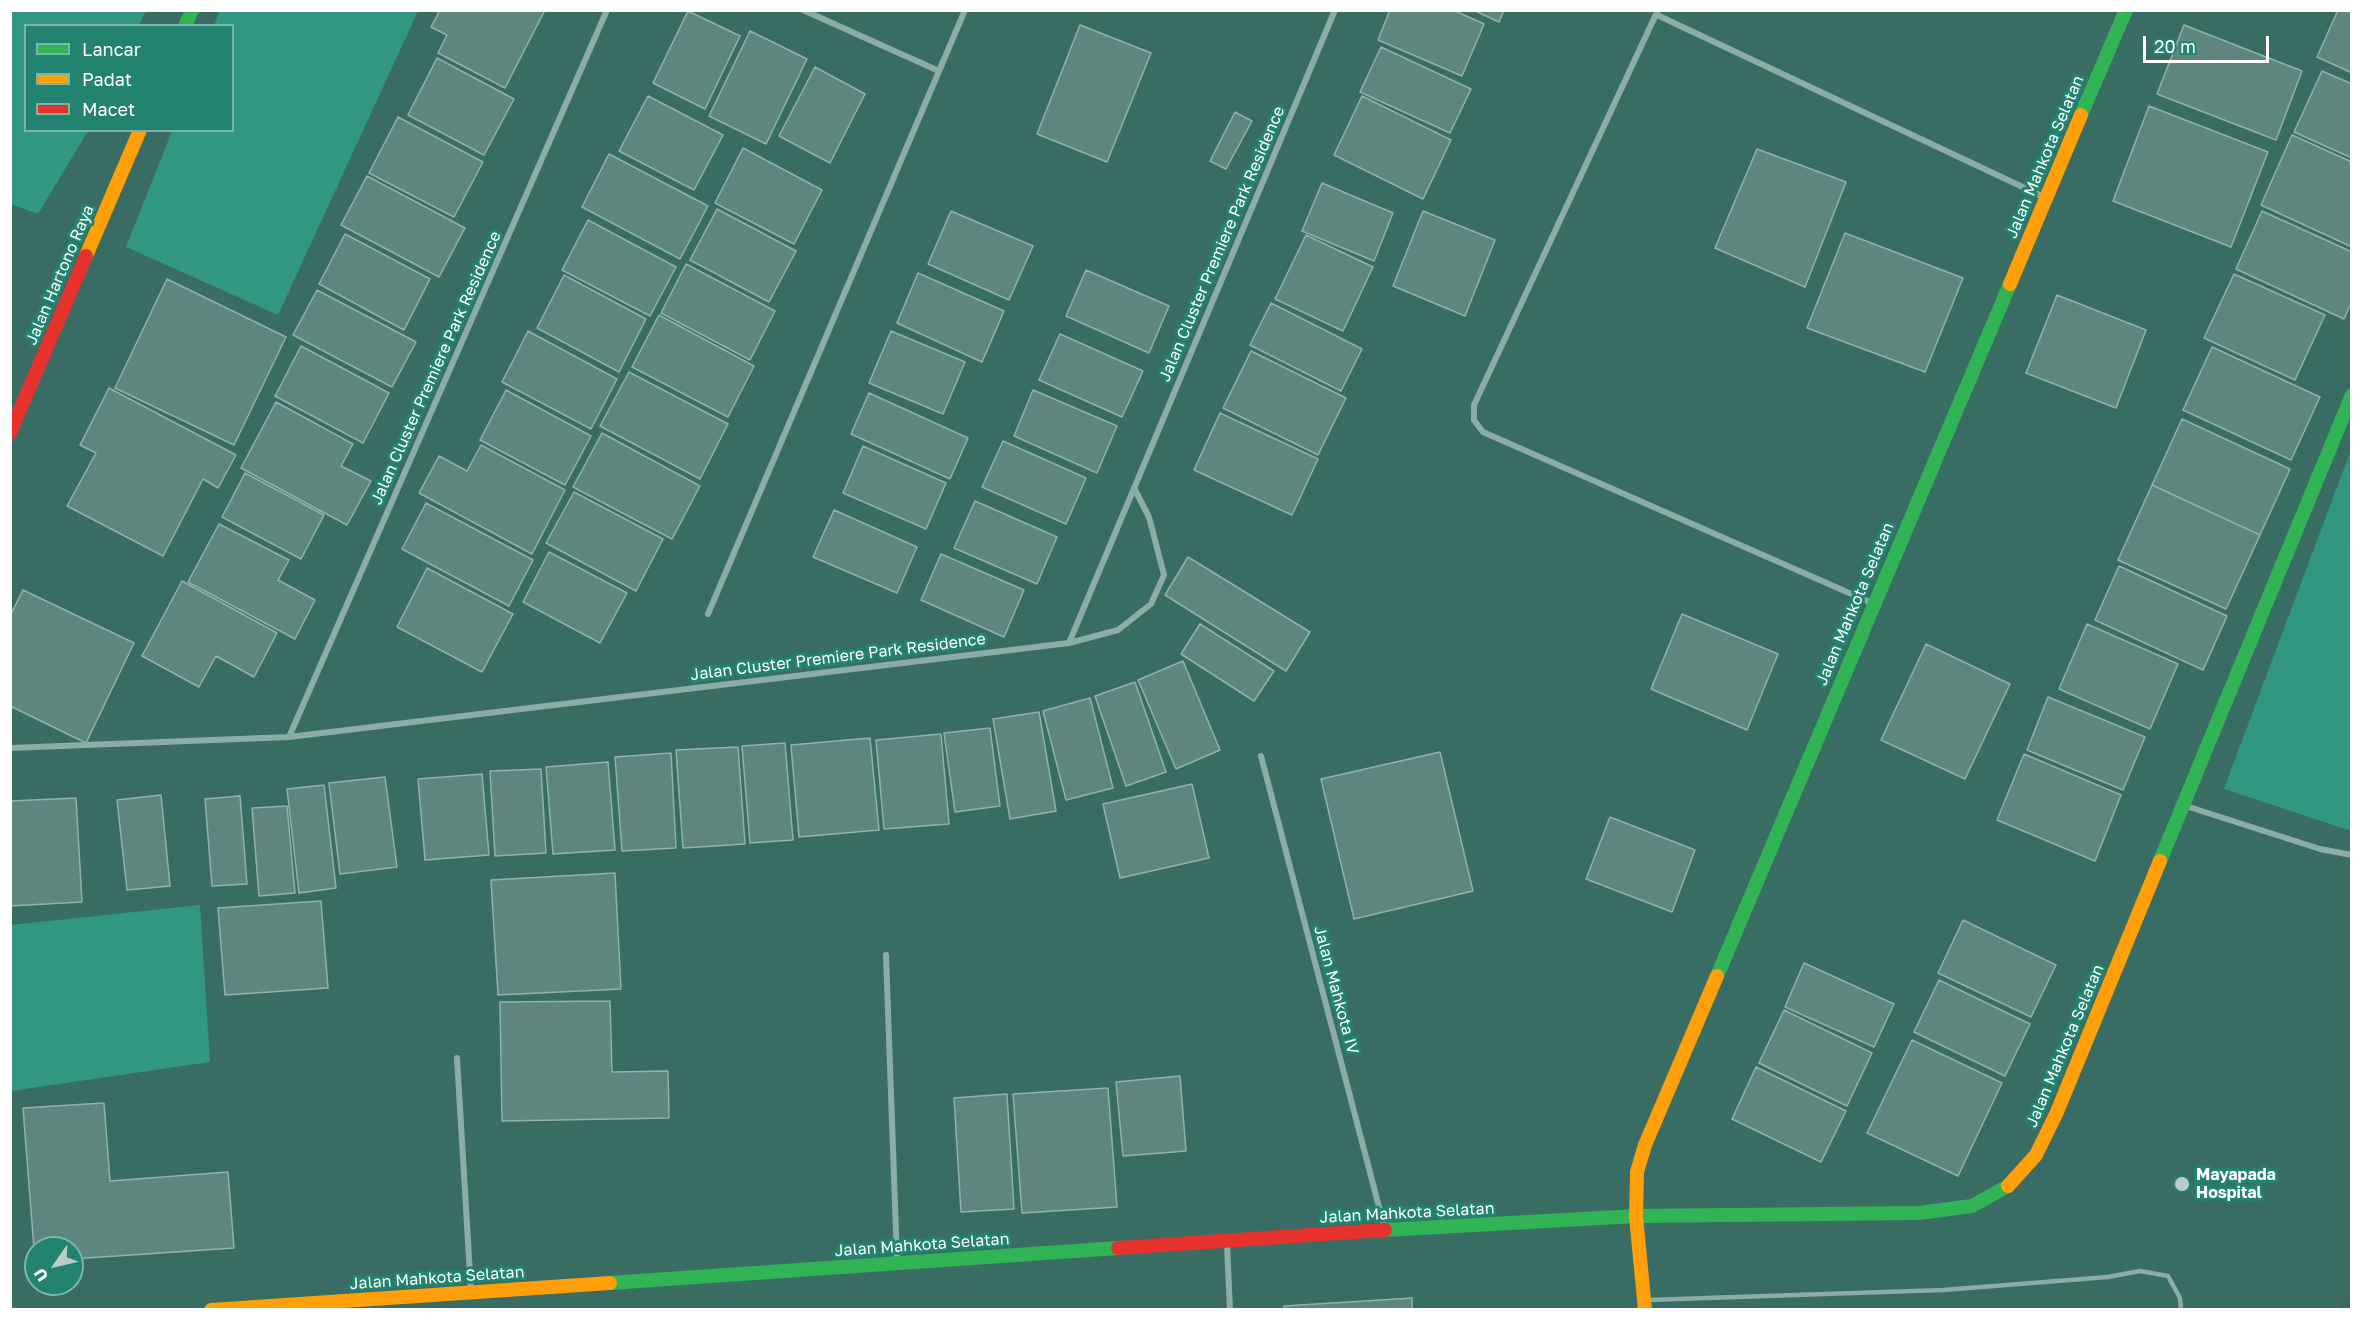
<!DOCTYPE html>
<style>
body{margin:0}
#map{position:relative;width:2362px;height:1320px;overflow:hidden;background:#396d63;font-family:"Golos Text",sans-serif}
canvas{display:block}
.frame{position:absolute;inset:0;border:12px solid #fff;pointer-events:none}
.legend{position:absolute;left:24px;top:24px;width:210px;height:108px;box-sizing:border-box;background:#238371;border:2px solid #7bb5aa;margin:0;padding:8px 10px;list-style:none;font-size:18px;color:#fff}
.legend li{display:flex;align-items:center;gap:12px;height:30px}
.legend b{width:30px;border:2px solid #7bb5aa}
.north{position:absolute;left:24px;top:1236px;width:60px;height:60px;box-sizing:border-box;background:#238371;border:2px solid #7bb5aa;border-radius:50%;rotate:236deg;font-size:16px;font-weight:700;line-height:24px;text-align:center;color:#fff}
.north::after{content:'';display:block;margin:auto;width:21px;height:27px;background:#baccc8;clip-path:polygon(50% 0,100% 100%,50% 72%,0 100%)}
.scale{position:absolute;left:2143px;top:36px;width:126px;height:27px;box-sizing:border-box;border:3px solid #fff;border-top:0;padding-left:8px;font-size:18px;line-height:21px;white-space:nowrap;color:#fff;-webkit-text-stroke:4px #238371;paint-order:stroke}
</style>
<div id="map">
<canvas width="2362" height="1320"></canvas>
<div class="frame"></div>
<ul class="legend">
<li><b style="height:8px;background:#30b455"></b>Lancar</li>
<li><b style="height:8px;background:#ff9f0a"></b>Padat</li>
<li><b style="height:8px;background:#e5322d"></b>Macet</li>
</ul>
<div class="north">U</div>
<div class="scale">20 m</div>
</div>
<script>
const ctx = document.querySelector('canvas').getContext('2d');
ctx.lineJoin = 'round';
function fillPath(path, color) {
  ctx.fillStyle = color;
  ctx.fill(path, 'evenodd');
}
function poly(rows) {
  const path = new Path2D();
  for (const r of rows) {
    path.moveTo(r[0], r[1]);
    for (let i = 2; i < r.length; i += 2) path.lineTo(r[i], r[i + 1]);
  }
  return path;
}
function trace(path, color, width, dash) {
  ctx.strokeStyle = color;
  ctx.lineWidth = width;
  ctx.lineCap = dash ? 'butt' : 'round';
  ctx.setLineDash(dash || []);
  ctx.stroke(path);
}
function write(font, color, halo, rows, align = 'center') {
  ctx.font = font + ' "Golos Text",sans-serif';
  ctx.lineWidth = 6;
  ctx.setLineDash([]);
  ctx.textBaseline = 'middle';
  ctx.strokeStyle = halo;
  ctx.fillStyle = color;
  for (const [text, x, y, turn = 0] of rows) {
    ctx.save();
    ctx.translate(x, y);
    ctx.rotate((+turn || 0) * Math.PI / 180);
    ctx.textAlign = isNaN(turn) ? turn : align;
    if (halo) ctx.strokeText(text, 0, 0);
    ctx.fillText(text, 0, 0);
    ctx.restore();
  }
}
fillPath(poly([
 [220,10,418,11,278,315,126,247,172,131,232,130,232,26,214,25],
 [10,11,146,11,139,25,26,26,26,130,88,131,38,214,11,204],
 [2351,450,2352,831,2351,831,2224,789],
 [200,905,210,1062,11,1091,11,925]
]), '#319782');
const building = poly([
 [440,10,545,10,505,88,438,53,447,35,431,27,440,10],
 [1390,10,1453,10,1484,24,1462,76,1378,40,1390,10],
 [1473,10,1504,10,1499,22,1473,10],
 [2338,10,2352,10,2352,73,2317,57,2338,10],
 [688,11,740,36,705,109,653,83,688,11],
 [1080,25,1151,53,1107,162,1037,134,1080,25],
 [2184,25,2302,71,2276,140,2157,94,2184,25],
 [750,31,807,59,766,144,709,116,750,31],
 [1381,47,1471,89,1450,133,1360,92,1381,47],
 [437,58,514,99,484,155,408,115,437,58],
 [815,67,865,94,830,163,779,136,815,67],
 [2322,71,2352,84,2352,158,2294,132,2322,71],
 [648,96,723,135,694,190,619,151,648,96],
 [1362,96,1451,140,1423,199,1334,155,1362,96],
 [2149,106,2268,152,2231,247,2113,201,2149,106],
 [1235,112,1252,121,1226,169,1210,161,1235,112],
 [398,117,483,162,454,217,369,173,398,117],
 [2292,135,2352,162,2352,247,2261,205,2292,135],
 [743,148,822,190,794,244,715,203,743,148],
 [1757,149,1846,182,1805,287,1715,248,1757,149],
 [609,154,708,206,680,259,582,207,609,154],
 [367,176,465,228,439,277,341,225,367,176],
 [1322,183,1393,213,1374,261,1302,231,1322,183],
 [717,209,796,251,769,302,690,260,717,209],
 [951,211,1033,246,1009,300,928,264,951,211],
 [1423,211,1495,240,1465,316,1393,286,1423,211],
 [2262,211,2352,252,2352,301,2344,319,2236,269,2262,211],
 [588,220,676,267,650,316,562,270,588,220],
 [1845,233,1963,278,1925,372,1807,328,1845,233],
 [345,234,430,279,404,330,319,284,345,234],
 [1306,235,1373,267,1343,331,1275,299,1306,235],
 [686,264,775,311,750,360,661,313,686,264],
 [1086,270,1169,306,1149,353,1066,316,1086,270],
 [918,273,1004,311,982,362,897,323,918,273],
 [2234,274,2325,315,2295,380,2204,338,2234,274],
 [564,275,646,319,619,372,537,328,564,275],
 [167,279,286,337,234,445,115,388,167,279],
 [317,290,416,342,392,387,293,335,317,290],
 [2057,295,2146,330,2116,408,2026,373,2057,295],
 [1271,303,1362,349,1341,391,1250,345,1271,303],
 [659,315,754,366,728,417,632,367,659,315],
 [528,331,617,379,591,429,502,382,528,331],
 [891,331,965,362,943,414,869,383,891,331],
 [1060,334,1143,371,1122,417,1039,380,1060,334],
 [301,346,389,393,363,443,275,396,301,346],
 [2212,347,2320,397,2291,460,2183,410,2212,347],
 [1251,351,1346,398,1318,455,1223,408,1251,351],
 [629,372,728,424,700,479,600,426,629,372],
 [109,388,236,455,218,488,203,479,163,556,67,506,96,453,80,445,109,388],
 [506,390,591,436,565,485,480,440,506,390],
 [1033,390,1117,426,1097,473,1014,436,1033,390],
 [869,393,968,438,950,479,851,434,869,393],
 [276,402,353,444,341,466,371,481,347,525,241,468,276,402],
 [1220,413,1318,459,1292,515,1194,470,1220,413],
 [2182,419,2290,469,2260,535,2152,485,2182,419],
 [602,433,700,486,672,539,573,487,602,433],
 [1003,441,1086,478,1066,524,982,487,1003,441],
 [481,445,565,490,532,554,419,493,439,456,467,471,481,445],
 [863,446,946,483,926,529,843,493,863,446],
 [245,473,324,515,301,559,222,517,245,473],
 [2152,485,2260,535,2226,609,2118,560,2152,485],
 [574,492,663,539,636,591,546,543,574,492],
 [975,501,1057,537,1037,584,954,548,975,501],
 [426,503,533,560,509,606,402,549,426,503],
 [834,510,917,547,897,593,813,557,834,510],
 [219,524,289,560,278,580,315,600,295,639,188,582,219,524],
 [549,552,627,593,600,643,523,602,549,552],
 [941,554,1024,590,1004,637,921,600,941,554],
 [1188,557,1310,632,1286,671,1165,595,1188,557],
 [2119,566,2227,616,2203,670,2095,620,2119,566],
 [427,568,513,614,482,672,397,627,427,568],
 [182,581,277,633,254,677,216,656,199,687,142,656,182,581],
 [23,590,134,643,86,743,10,706,10,616,23,590],
 [1682,614,1778,654,1747,730,1651,689,1682,614],
 [1200,624,1274,671,1254,701,1181,654,1200,624],
 [2087,624,2178,664,2150,729,2059,689,2087,624],
 [1926,644,2010,684,1965,779,1881,740,1926,644],
 [1183,661,1220,750,1176,769,1138,680,1183,661],
 [1135,682,1166,772,1126,786,1095,696,1135,682],
 [2048,697,2145,737,2123,790,2027,750,2048,697],
 [1090,698,1113,788,1066,800,1043,711,1090,698],
 [1039,712,1056,811,1010,819,993,719,1039,712],
 [990,728,1000,806,955,812,944,733,990,728],
 [941,734,949,824,884,829,876,740,941,734],
 [870,738,879,830,799,837,791,745,870,738],
 [785,743,793,840,750,843,742,746,785,743],
 [738,747,745,844,683,848,676,750,738,747],
 [1440,752,1473,891,1354,919,1321,779,1440,752],
 [671,753,676,848,622,851,615,757,671,753],
 [2024,754,2121,795,2095,861,1997,820,2024,754],
 [608,762,615,850,553,854,546,767,608,762],
 [541,769,546,853,495,856,490,771,541,769],
 [482,774,489,855,425,860,418,779,482,774],
 [385,777,397,867,340,874,329,783,385,777],
 [1192,784,1209,858,1120,878,1103,804,1192,784],
 [324,785,336,888,299,893,287,789,324,785],
 [161,795,170,886,127,890,117,800,161,795],
 [240,796,247,884,212,886,205,799,240,796],
 [76,798,82,902,10,906,10,801,76,798],
 [287,806,295,893,259,896,252,808,287,806],
 [1610,817,1695,850,1672,912,1586,879,1610,817],
 [615,873,621,989,498,995,491,880,615,873],
 [321,901,328,988,225,995,218,908,321,901],
 [1963,920,2056,965,2031,1017,1938,973,1963,920],
 [1804,963,1894,1004,1874,1047,1785,1007,1804,963],
 [1939,980,2030,1024,2005,1076,1914,1032,1939,980],
 [610,1001,612,1072,668,1071,669,1118,502,1121,500,1002,610,1001],
 [1784,1010,1872,1053,1847,1106,1759,1063,1784,1010],
 [1912,1040,2002,1083,1958,1176,1867,1133,1912,1040],
 [1756,1067,1846,1111,1821,1162,1732,1119,1756,1067],
 [1180,1076,1186,1151,1123,1156,1116,1082,1180,1076],
 [1108,1088,1117,1207,1022,1213,1013,1094,1108,1088],
 [1007,1094,1014,1209,961,1212,954,1098,1007,1094],
 [104,1103,110,1181,228,1172,234,1248,72,1259,72,1248,36,1248,35,1262,23,1108,104,1103],
 [1412,1298,1412,1310,1284,1310,1284,1306,1412,1298]
]);
fillPath(building, '#5e867e');
trace(building, '#93b1ac', 1.5);
trace(poly([
 [1648,1300,1943,1290,2108,1277,2140,1271,2168,1276,2180,1298,2181,1310]
]), '#8bada6', 4.5);
trace(poly([
 [803,10,939,71],
 [1658,10,1474,405,1474,420,1483,432,1872,603],
 [1657,15,2044,197],
 [708,614,965,10],
 [1069,643,1335,10],
 [289,737,607,10],
 [10,748,289,737,1069,643,1118,630,1151,604,1164,575,1149,517,1134,488],
 [1261,756,1384,1226],
 [2186,806,2320,849,2352,855],
 [886,955,897,1260],
 [457,1058,471,1291],
 [1227,1244,1230,1310]
]), '#8bada6', 6);
trace(poly([
 [185,26,192,10],
 [2081,115,2126,10],
 [2160,861,2352,395],
 [1717,976,2010,284],
 [1385,1230,1636,1216,1919,1213,1972,1206,2008,1186],
 [610,1283,1118,1248]
]), '#30b455', 14);
trace(poly([
 [86,256,140,130],
 [2010,284,2081,115],
 [2008,1186,2036,1155,2057,1112,2160,861],
 [211,1310,610,1283],
 [1645,1310,1636,1216,1637,1172,1645,1145,1717,976]
]), '#ff9f0a', 14);
trace(poly([
 [10,433,86,256],
 [1118,1248,1385,1230]
]), '#e5322d', 14);
for (const [x, y, r, color] of [
 [2182,1184,8,"#baccc8"]
]) {
  const dot = new Path2D();
  dot.arc(x, y, r, 0, 2 * Math.PI);
  ctx.fillStyle = color;
  ctx.fill(dot);
  trace(dot, '#238371', 2);
}
write('16px', '#fff', '#238371', [
 ["Jalan Mahkota Selatan",2045,157,-67],
 ["Jalan Cluster Premiere Park Residence",1222,244,-67],
 ["Jalan Hartono Raya",60,275,-67],
 ["Jalan Cluster Premiere Park Residence",436,368,-66],
 ["Jalan Mahkota Selatan",1855,604,-67],
 ["Jalan Cluster Premiere Park Residence",838,657,-7],
 ["Jalan Mahkota IV",1336,990,75],
 ["Jalan Mahkota Selatan",2065,1046,-67],
 ["Jalan Mahkota Selatan",1407,1213,-3],
 ["Jalan Mahkota Selatan",922,1245,-4],
 ["Jalan Mahkota Selatan",437,1278,-4]
]);
write('bold 16px', '#fff', '#238371', [
 ["Mayapada",2196,1175],
 ["Hospital",2196,1193]
], 'left');
</script>
